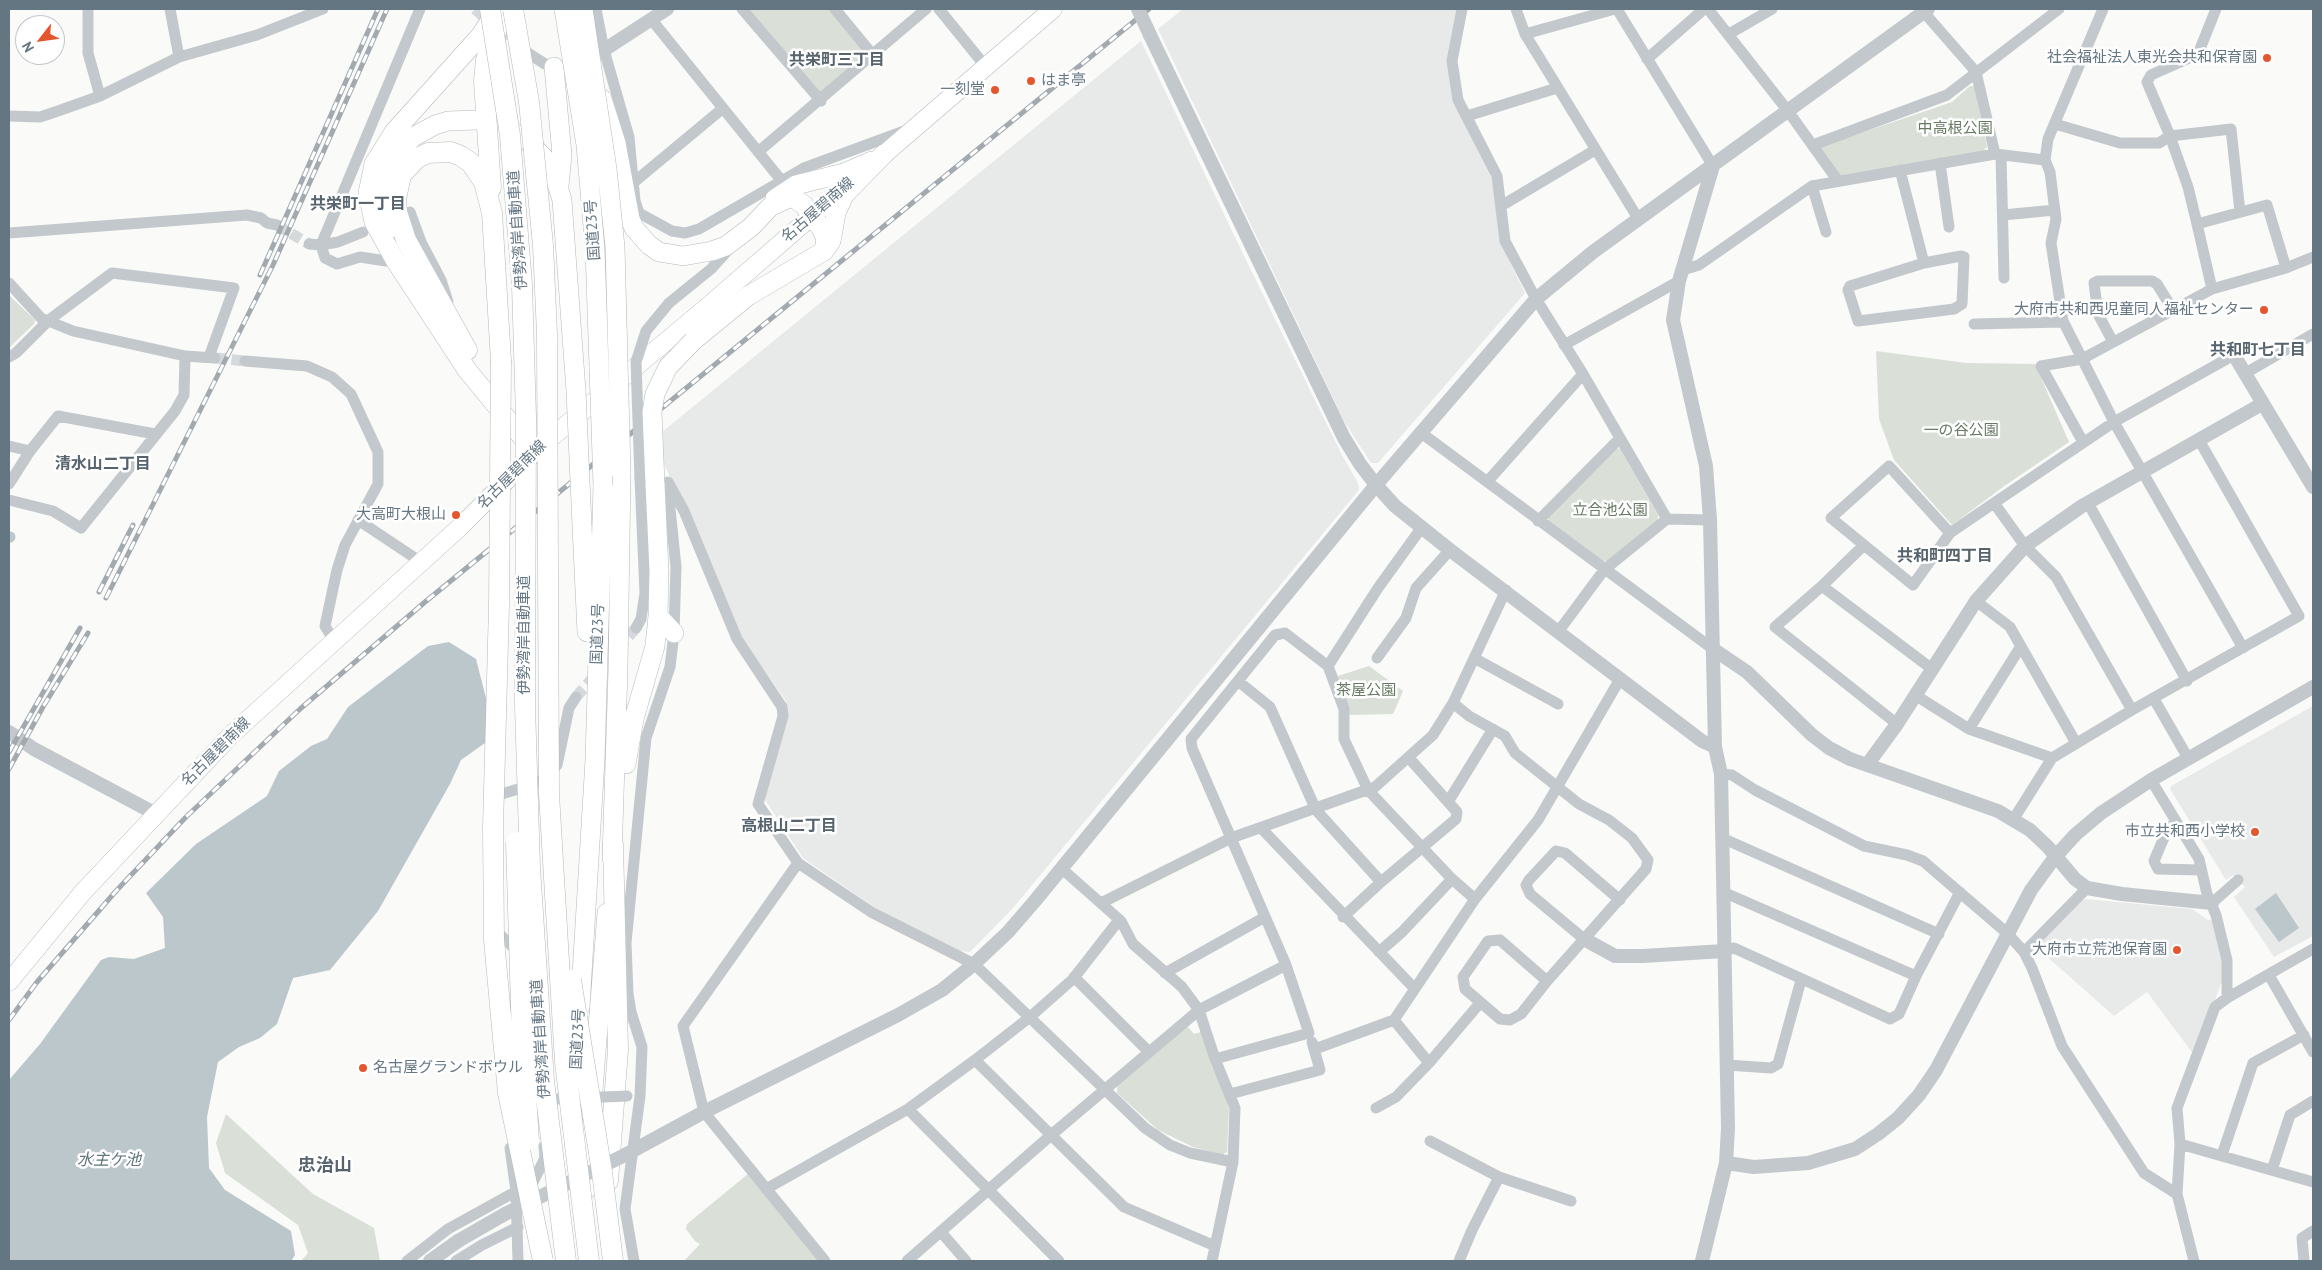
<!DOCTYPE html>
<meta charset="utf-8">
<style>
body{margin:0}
#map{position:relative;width:2322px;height:1270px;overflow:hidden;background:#fafaf8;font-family:"PT Sans",sans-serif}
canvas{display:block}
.frame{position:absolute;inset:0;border:10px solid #657683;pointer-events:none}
.north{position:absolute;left:15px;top:15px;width:50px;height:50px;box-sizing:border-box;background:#fff;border:1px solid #c1c8cd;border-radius:50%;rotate:240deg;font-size:14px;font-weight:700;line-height:20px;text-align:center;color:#657683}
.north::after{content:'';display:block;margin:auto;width:18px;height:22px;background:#e4572e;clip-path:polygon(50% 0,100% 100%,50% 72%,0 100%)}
</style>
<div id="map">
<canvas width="2322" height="1270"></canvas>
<div class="frame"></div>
<div class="north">N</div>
</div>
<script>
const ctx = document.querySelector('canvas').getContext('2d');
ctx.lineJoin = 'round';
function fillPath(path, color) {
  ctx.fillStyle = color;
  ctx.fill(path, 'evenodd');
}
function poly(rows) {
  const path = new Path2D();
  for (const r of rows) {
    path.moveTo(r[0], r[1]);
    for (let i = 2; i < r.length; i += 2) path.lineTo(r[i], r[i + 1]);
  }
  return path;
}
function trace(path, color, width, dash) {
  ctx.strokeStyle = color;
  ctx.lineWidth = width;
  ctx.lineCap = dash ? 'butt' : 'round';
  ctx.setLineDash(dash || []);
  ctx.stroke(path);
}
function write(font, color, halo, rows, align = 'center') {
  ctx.font = font + ' "PT Sans","Noto Sans JP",sans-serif';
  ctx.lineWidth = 5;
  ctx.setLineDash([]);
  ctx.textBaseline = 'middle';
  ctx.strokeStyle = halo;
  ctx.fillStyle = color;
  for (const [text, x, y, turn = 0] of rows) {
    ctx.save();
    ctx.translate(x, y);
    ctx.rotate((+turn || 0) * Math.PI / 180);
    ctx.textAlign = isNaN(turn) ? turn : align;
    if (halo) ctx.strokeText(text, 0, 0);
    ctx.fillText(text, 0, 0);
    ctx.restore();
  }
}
fillPath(poly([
 [1183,9,1457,9,1453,101,1492,179,1501,244,1525,293,1378,463,1371,463,1344,421,1158,29],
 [1141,41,1247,262,1342,455,1358,483,1359,490,1013,908,970,952,958,951,872,906,803,858,762,795,784,720,786,701,739,634,694,528,663,462,662,432],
 [2313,706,2313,936,2274,957,2234,897,2245,887,2233,875,2226,880,2170,789,2171,786],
 [2086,899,2192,909,2208,920,2213,919,2223,964,2223,979,2194,1055,2147,992,2114,1016,2035,946,2078,902]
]), '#e8e9e9');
fillPath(poly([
 [742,9,835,9,872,54,821,101],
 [1970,86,1974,86,1987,147,1983,151,1840,176,1820,147,1952,102],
 [9,295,35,320,34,324,9,348],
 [1876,351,1966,363,2035,364,2069,442,2003,487,1952,525,1894,460,1879,419],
 [1616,448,1620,449,1658,515,1658,521,1608,561,1601,561,1549,523,1548,518],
 [1369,666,1403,691,1393,714,1350,715,1335,677],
 [1187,1026,1194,1034,1201,1032,1212,1067,1219,1079,1229,1109,1227,1152,1222,1155,1193,1147,1158,1130,1117,1093,1117,1084],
 [226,1114,313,1194,374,1228,380,1261,301,1261,308,1253,298,1225,225,1173,216,1143],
 [748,1174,820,1261,684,1261,700,1244,695,1241,686,1229,687,1224]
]), '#dadfd7');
fillPath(poly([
 [449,642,476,659,489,710,485,743,461,760,450,784,378,911,330,970,293,978,277,1024,260,1038,239,1047,218,1062,207,1117,209,1168,225,1190,291,1231,295,1255,291,1261,9,1261,9,1080,40,1044,101,960,109,957,134,959,165,948,163,917,146,893,196,844,267,796,279,771,311,746,327,739,348,707,428,646],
 [2276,893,2299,928,2279,942,2255,909]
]), '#bbc7cb');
trace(poly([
 [9,537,10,537]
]), '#bbc7cb', 11);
trace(poly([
 [475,9,512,42],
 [277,225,309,244],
 [215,358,245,361],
 [618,649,636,628],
 [576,697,598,672]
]), '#d5d9db', 11, [11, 5.5]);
const primary = poly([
 [874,163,1053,9],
 [9,982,83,892,231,735,460,527,541,446,706,308,850,183]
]);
const trunk = poly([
 [497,10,481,35,394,132,374,164,368,193,374,222,395,260,467,370,532,449],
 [554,67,562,155,559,186],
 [602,99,616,143,630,219,634,228,649,245,659,252,683,256,712,251,726,246,751,227,770,207,789,198,795,199,804,205,821,228,826,239,824,251],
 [516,134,528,141,547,161,554,174,562,200,576,391],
 [775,199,796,185,844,173,872,161],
 [389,229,383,212,382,188,385,175,397,153,413,137,435,125,448,121,477,120],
 [693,341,748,296,824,251,831,241,836,213,844,195,884,154],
 [582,526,587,632],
 [658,616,674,633],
 [626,764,634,719,655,646,658,616,659,571,655,484],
 [612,858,618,669,621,472],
 [580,1007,595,760,603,486],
 [593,1090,607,913],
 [586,1190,590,1125]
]);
const motorway = poly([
 [491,188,484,81,486,60,492,40,507,9],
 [467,350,406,240,397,212,396,199,401,175,417,158,428,153,451,152,461,156,471,163,484,182,492,213,501,361],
 [608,1181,618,1050,613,844]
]);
trace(primary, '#b5babe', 19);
trace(trunk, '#b4b9bd', 20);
trace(motorway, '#b4b9bd', 21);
trace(poly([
 [88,9,88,53,100,96],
 [170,9,179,57],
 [596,9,604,50,629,137,635,201,639,213,672,231,685,233,699,229,804,168,907,130],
 [742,9,821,101],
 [835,9,872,54],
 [939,9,986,67],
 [1462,9,1452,61,1458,100,1497,176,1505,241,1536,299,1583,374,1667,519],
 [1516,9,1525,34,1639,220],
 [1617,9,1713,166],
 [1708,9,1788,111,1838,181],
 [1921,9,1976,72,1995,154],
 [2103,9,2048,139,2045,160,2050,172,2053,196,2056,219,2051,243,2063,321,2114,422,2243,648],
 [651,19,781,180],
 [1525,34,1615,9],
 [1729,34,1772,9],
 [520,48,545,64,558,67],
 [1647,59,1704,9],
 [9,116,40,117,58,111,100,96,179,57,257,35,323,9],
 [1467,116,1557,88],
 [2055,124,2120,143,2159,143,2170,136,2231,129,2240,212],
 [1813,145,1947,95,2059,9],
 [758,152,926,9],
 [2001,155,2004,278],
 [1940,163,1949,227],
 [1900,170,1924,263,1961,256,1964,257,1962,304,1954,309,1858,321,1848,290,1850,286,1924,263],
 [633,183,722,109],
 [1812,186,1826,232],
 [1501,206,1595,150],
 [405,214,410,212,421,242,441,280,448,302],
 [2003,215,2055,210],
 [2197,224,2188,187,2170,136,2147,82,2151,75,2198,54,2216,9],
 [9,233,247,215,261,218,267,223,277,225],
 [309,244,321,245,338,242,363,232],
 [395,260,386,261,360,257,337,264,325,258,321,245,420,9],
 [1683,270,1699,265,1812,186,1995,154,2045,160],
 [9,283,41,318,73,331,185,356,215,358],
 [2212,289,2197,224,2267,205,2286,268],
 [669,303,711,269,730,248],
 [1974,324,2063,322],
 [2113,342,2098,314,2094,283,2098,281,2152,281,2157,284,2173,310],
 [1564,345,1679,281],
 [9,357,16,353,49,320,112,273,234,288,209,357],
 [245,361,307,366,332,377,351,394,378,452,378,484,345,545,337,570,325,626,334,641],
 [2244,374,2313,334],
 [1420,432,1713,649],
 [2083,442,2041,366,2082,359,2212,289,2286,268,2313,257],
 [9,446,30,451],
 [1889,466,1950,533,1913,585,1831,518,1889,466],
 [668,482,684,511,737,639,782,707,783,716,758,804,798,863,871,912,974,964,1145,1128,1170,1145,1190,1153,1233,1162],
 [1487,482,1583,374],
 [9,484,30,451,58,416,155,434],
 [9,500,53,511,81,528,175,411,184,395,185,356],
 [2088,503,2187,681],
 [358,520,421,562],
 [1538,521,1620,438],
 [1950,533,1994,503],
 [1863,546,1822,586,1932,669],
 [1822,586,1775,627,1897,724],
 [1976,601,2010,627,2076,743],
 [636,628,641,619,645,593,640,478],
 [1558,632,1604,570,1667,519,1710,520],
 [1377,658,1406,618,1416,588,1450,550],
 [1474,658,1558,704],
 [1328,666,1378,588,1422,527],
 [1238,681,1270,707,1316,810,1381,882],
 [1915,695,1969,729,2052,758],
 [2154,699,2188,758],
 [1453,703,1469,716,1505,736,1515,753,1579,804,1609,820,1632,838,1648,860,1646,869,1547,981,1521,1014,1510,1020,1500,1019,1465,989,1463,977,1488,941,1500,940,1547,981],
 [2132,710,2299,616,2199,440],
 [1969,729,2021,646],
 [1721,774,1732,775,1755,790,1864,846,1907,855,1923,861,2007,933,2024,952,2032,968,2062,1046,2144,1173,2177,1194],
 [2151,780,2199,859,2207,894,2216,915,2227,960,2227,998,2215,1007,2177,1108,2180,1144,2177,1194,2194,1261],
 [489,798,534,784,547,777,557,765,569,708,576,697],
 [1448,802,1493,729],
 [2013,820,2052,758,2132,710,2056,577,2025,546,1994,503,2114,422,2234,355],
 [2176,823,2168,828,2154,861,2158,869,2201,870],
 [1261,828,1414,988],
 [1722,838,1939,934],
 [798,863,683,1026,704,1112,825,1261],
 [1061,868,1121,921,1133,944,1182,987,1199,1010,1215,1059,1235,1108,1233,1162,1212,1261],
 [1723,892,1916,976],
 [1101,903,1231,838,1375,787,1433,735,1453,703,1506,590],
 [2212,903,2238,880],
 [1343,917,1381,882,1456,819,1457,812,1409,758],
 [494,929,515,949,518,956],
 [1584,939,1530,894,1526,885,1529,880,1556,851,1565,853,1620,900],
 [1724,951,1734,948,1890,1019,1899,1014,1916,976,1960,892],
 [1379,952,1402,932,1452,879],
 [2024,952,2087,888],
 [1165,973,1265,917],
 [2269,975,2313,1052],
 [1074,977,1149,1052],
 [2227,998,2313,949],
 [1394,1020,1429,1063],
 [1315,1049,1394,1020,1475,899,1538,820,1620,679],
 [1215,1059,1309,1033,1286,965,1192,748,1191,739,1275,635,1285,633,1328,666,1344,709,1344,739,1368,790,1452,879,1475,899],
 [975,1060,1124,1207,1215,1246],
 [1727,1065,1771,1068,1778,1064,1801,980],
 [1230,1094,1320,1070,1312,1042],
 [1376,1108,1396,1097,1429,1063,1480,1003],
 [908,1109,1059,1261],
 [1430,1141,1499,1177,1571,1201],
 [2180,1144,2313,1182],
 [510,1148,516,1191,518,1261],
 [2222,1155,2253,1063,2304,1035],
 [2272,1170,2290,1115,2313,1101],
 [766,1189,908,1109,975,1060,1030,1017,1073,979,1119,920],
 [941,1232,966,1261],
 [407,1261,448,1229,533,1182,545,1158,544,1146],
 [456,1261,482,1245,518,1227],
 [634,1261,625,1209,640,1096,642,1047,631,1012,628,994,626,943,646,738,670,667,674,633,676,567,668,489],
 [907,1261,1050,1136,1199,1010,1286,965],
 [1459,1261,1472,1230,1499,1177],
 [2304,1261,2302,1238,2313,1231]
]), '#c3c8cc', 11);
trace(poly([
 [1150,35,1344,438,1360,464,1376,485,1395,506,1450,550,1702,741,1715,747],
 [604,50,667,9],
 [2234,355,2313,487],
 [1713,649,1747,672,1812,735,1829,748,1850,759,1998,811,2030,830,2048,847,2075,879,2087,888,2122,894,2212,903],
 [9,732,34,749,156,814],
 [1867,765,1897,724,1976,601,2025,546,2082,506,2262,404],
 [1584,939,1615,956,1643,956,1724,951],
 [625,1155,704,1112,898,1015,942,990,974,964,1008,932,1034,902,1376,485,1536,299,1593,252,1928,9],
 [1726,1163,1754,1167,1808,1163,1855,1149,1878,1134,1898,1118,1919,1095,1936,1070,2031,890,2055,857,2075,835,2101,813,2151,780,2313,687],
 [430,1261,458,1241],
 [1702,1261,1726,1163,1728,1128,1721,774,1715,747,1710,520,1706,466,1673,320,1679,281,1713,166]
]), '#c3c8cc', 14);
trace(primary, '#fff', 18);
trace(trunk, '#fff', 19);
trace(motorway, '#fff', 20);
const rail = poly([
 [260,275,378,9],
 [99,592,133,525],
 [106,598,273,265,387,9],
 [9,752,80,628],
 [9,769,43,707,88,633],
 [9,1020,37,982,116,891,186,817,300,709,425,602,1149,9]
]);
trace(rail, '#a2aab0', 5);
trace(rail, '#fff', 3, [9]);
const trunkBridge = poly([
 [564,9,586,145,595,249,603,486],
 [583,9,607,169,615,247,621,472],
 [576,391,582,526],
 [655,484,652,412,655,394,668,367,693,341]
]);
const motorwayBridge = poly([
 [490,9,510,135,522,285,526,417,525,706,530,868,544,1081,566,1261],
 [513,9,529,102,543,245,547,334,549,794,565,1062,589,1261],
 [501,361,499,605,493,828,494,940,508,1093,543,1261],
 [516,842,522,1038,529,1140],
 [571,980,602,1172,613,1261]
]);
trace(trunkBridge, '#b4b9bd', 20, []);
trace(motorwayBridge, '#b4b9bd', 21, []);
trace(poly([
 [640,478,636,362,646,331,669,303],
 [556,1099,627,1096]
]), '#c3c8cc', 11);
trace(poly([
 [1138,9,1150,35],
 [458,1241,505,1214,625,1155]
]), '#c3c8cc', 14);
trace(trunkBridge, '#fff', 19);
trace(motorwayBridge, '#fff', 20);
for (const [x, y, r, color] of [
 [2267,58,5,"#e4572e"],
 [1031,81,5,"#e4572e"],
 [995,90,5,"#e4572e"],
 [2264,310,5,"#e4572e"],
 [456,515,5,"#e4572e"],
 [2255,832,5,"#e4572e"],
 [2177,950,5,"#e4572e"],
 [363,1068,5,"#e4572e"]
]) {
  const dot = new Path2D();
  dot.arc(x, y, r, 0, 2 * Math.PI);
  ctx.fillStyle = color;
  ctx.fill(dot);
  trace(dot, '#fff', 2);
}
write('15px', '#657683', '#fff', [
 ["社会福祉法人東光会共和保育園",2257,58],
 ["はま亭",1041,81,"left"],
 ["一刻堂",985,90],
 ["大府市共和西児童同人福祉センター",2254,310],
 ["大高町大根山",446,515],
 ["市立共和西小学校",2245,832],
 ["大府市立荒池保育園",2167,950],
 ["名古屋グランドボウル",373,1068,"left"]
], 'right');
write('15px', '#687a64', '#fff', [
 ["中高根公園",1955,129],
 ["一の谷公園",1961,431],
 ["立合池公園",1610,511],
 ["茶屋公園",1366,691]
]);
write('15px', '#657683', '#fff', [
 ["名古屋碧南線",818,210,-41],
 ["伊勢湾岸自動車道",518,230,-94],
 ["国道23号",593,230,-94],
 ["名古屋碧南線",512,475,-45],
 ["国道23号",598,634,-88],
 ["伊勢湾岸自動車道",525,635,-90],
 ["名古屋碧南線",216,752,-45],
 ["伊勢湾岸自動車道",541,1039,-94],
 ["国道23号",578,1039,-87]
]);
write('bold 16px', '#57646e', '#fff', [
 ["共栄町三丁目",837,60],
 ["共栄町一丁目",358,204],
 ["共和町七丁目",2258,350],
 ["清水山二丁目",103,464],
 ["共和町四丁目",1945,556],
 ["高根山二丁目",789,826]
]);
write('italic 16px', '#60757c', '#fff', [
 ["水主ケ池",109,1160]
]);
write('bold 18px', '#57646e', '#fff', [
 ["忠治山",325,1166]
]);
</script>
